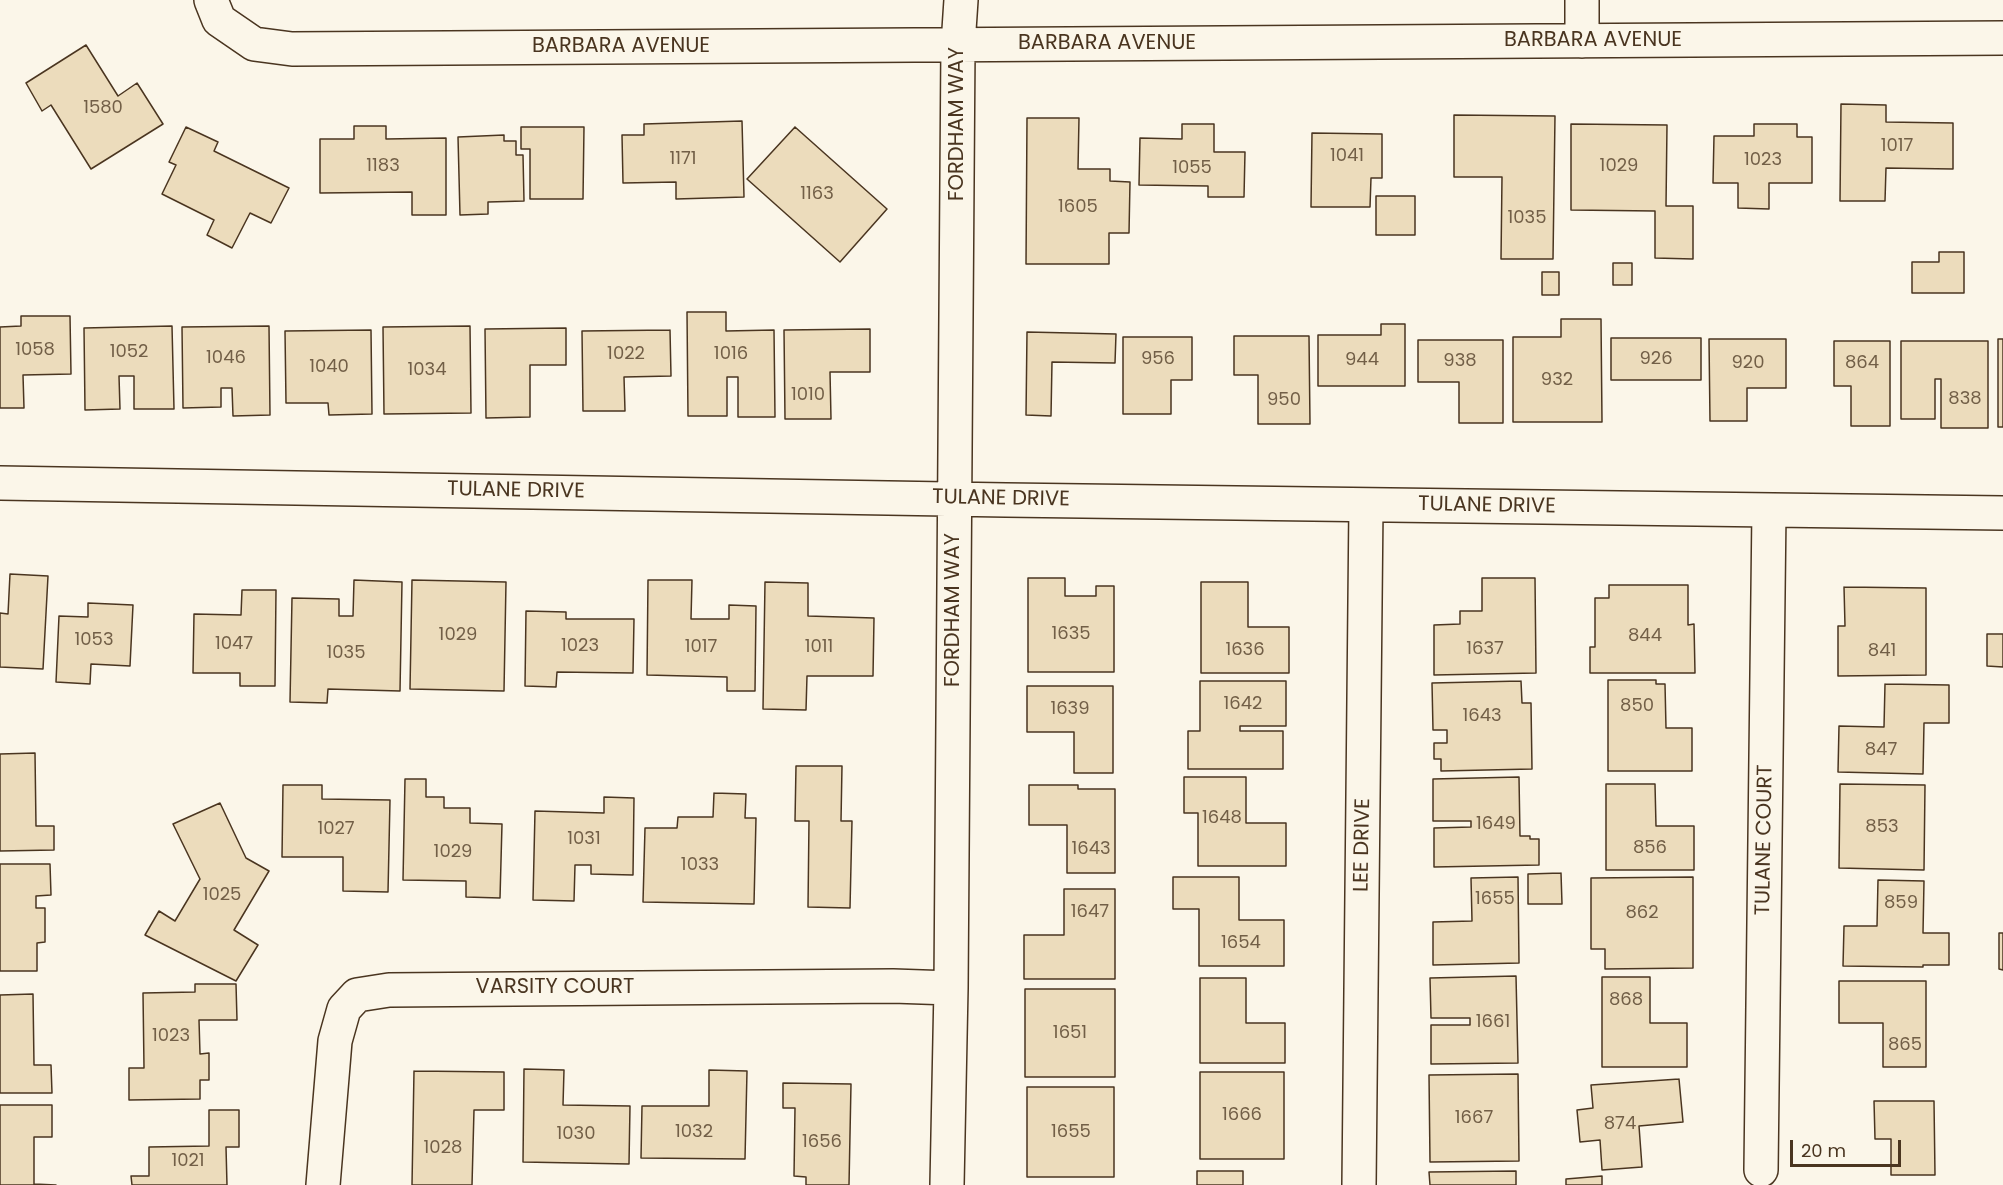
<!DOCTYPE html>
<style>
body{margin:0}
#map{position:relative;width:2003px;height:1185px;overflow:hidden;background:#fbf6e9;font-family:Poppins,sans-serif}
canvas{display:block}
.scale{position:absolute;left:1790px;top:1140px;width:111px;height:27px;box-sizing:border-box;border:3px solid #4a3520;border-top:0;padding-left:8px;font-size:18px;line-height:21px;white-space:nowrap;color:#4a3520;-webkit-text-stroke:4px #fbf6e9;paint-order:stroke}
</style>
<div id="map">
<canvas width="2003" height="1185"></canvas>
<div class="scale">20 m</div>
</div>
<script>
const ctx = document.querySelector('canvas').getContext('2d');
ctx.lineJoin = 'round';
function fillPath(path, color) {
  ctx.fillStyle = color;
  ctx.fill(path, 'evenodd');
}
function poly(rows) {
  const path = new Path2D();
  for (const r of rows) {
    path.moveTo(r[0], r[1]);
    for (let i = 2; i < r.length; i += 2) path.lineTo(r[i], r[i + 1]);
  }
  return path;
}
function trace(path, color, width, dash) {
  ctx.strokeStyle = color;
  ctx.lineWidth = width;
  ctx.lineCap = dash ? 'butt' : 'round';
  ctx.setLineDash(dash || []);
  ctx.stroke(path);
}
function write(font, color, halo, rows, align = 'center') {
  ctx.font = font + ' Poppins,sans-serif';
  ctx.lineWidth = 4.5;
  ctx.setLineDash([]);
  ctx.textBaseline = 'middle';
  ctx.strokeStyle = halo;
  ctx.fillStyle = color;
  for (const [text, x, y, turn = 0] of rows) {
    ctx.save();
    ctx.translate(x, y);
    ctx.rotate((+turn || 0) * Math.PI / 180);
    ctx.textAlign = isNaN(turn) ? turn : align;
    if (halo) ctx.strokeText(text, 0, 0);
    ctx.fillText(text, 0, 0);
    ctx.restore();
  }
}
const building = poly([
 [86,45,118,96,137,83,163,124,91,169,51,105,42,111,26,83,86,45],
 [1841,104,1886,105,1886,122,1953,123,1953,169,1886,168,1885,201,1840,201,1841,104],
 [1454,115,1555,116,1553,259,1501,259,1502,177,1454,177,1454,115],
 [1027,118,1079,118,1078,169,1110,169,1110,181,1130,182,1129,233,1109,233,1109,264,1026,264,1027,118],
 [742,121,744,197,676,199,676,182,623,183,622,135,644,135,644,124,742,121],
 [1182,124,1214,124,1214,152,1245,152,1244,197,1208,197,1208,186,1139,185,1140,138,1182,139,1182,124],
 [1571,124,1667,125,1666,206,1693,206,1693,259,1655,258,1655,211,1571,210,1571,124],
 [1754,124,1797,124,1797,137,1812,137,1812,183,1769,183,1769,209,1738,208,1738,183,1713,183,1714,136,1754,136,1754,124],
 [354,126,386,126,386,139,446,138,446,215,412,215,412,192,320,193,320,139,354,139,354,126],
 [186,127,218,142,214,151,289,188,271,223,250,213,232,248,207,235,214,220,162,194,176,165,169,162,186,127],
 [521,127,584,127,583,199,530,199,530,149,521,149,521,127],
 [795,127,887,209,840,262,747,179,795,127],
 [1312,133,1382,134,1382,178,1371,178,1370,207,1311,207,1312,133],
 [504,135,504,141,516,141,516,155,523,155,524,201,488,202,488,214,460,215,458,137,504,135],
 [1376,196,1415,196,1415,235,1376,235,1376,196],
 [1939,252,1964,252,1964,293,1912,293,1912,262,1939,262,1939,252],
 [1613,263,1632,263,1632,285,1613,285,1613,263],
 [1542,272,1559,272,1559,295,1542,295,1542,272],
 [687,312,726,312,726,331,774,330,775,417,738,417,738,377,727,377,727,416,688,416,687,312],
 [21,316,70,316,71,374,23,375,24,408,0,408,0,327,21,326,21,316],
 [1561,319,1601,319,1602,422,1513,422,1513,337,1561,337,1561,319],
 [1381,324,1405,324,1405,386,1318,386,1318,335,1381,335,1381,324],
 [172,326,174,409,134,409,134,376,119,376,120,409,85,410,84,328,172,326],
 [269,326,270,415,233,416,232,388,221,388,221,407,183,408,182,327,269,326],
 [470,326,471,413,384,414,383,327,470,326],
 [566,328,566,365,530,365,530,417,486,418,485,329,566,328],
 [870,329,870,372,830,372,831,419,785,419,784,330,870,329],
 [371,330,372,414,329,415,328,403,286,403,285,331,371,330],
 [670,330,671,376,624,377,625,411,583,411,582,331,670,330],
 [1027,332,1116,334,1115,363,1052,362,1051,416,1026,415,1027,332],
 [1234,336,1309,336,1310,424,1258,424,1258,375,1234,375,1234,336],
 [1123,337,1192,337,1192,380,1171,380,1171,414,1123,414,1123,337],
 [1611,338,1701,338,1701,380,1611,380,1611,338],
 [1709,339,1786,339,1786,388,1747,388,1747,421,1710,421,1709,339],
 [1998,339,2003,339,2003,427,1998,427,1998,339],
 [1418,340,1503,340,1503,423,1459,423,1459,382,1418,382,1418,340],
 [1834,341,1890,341,1890,426,1851,426,1851,386,1834,386,1834,341],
 [1901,341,1988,341,1988,428,1941,428,1941,379,1935,379,1935,419,1901,419,1901,341],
 [10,574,48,576,43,669,0,667,0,613,8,614,10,574],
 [1028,578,1065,578,1065,596,1096,596,1096,586,1114,586,1114,672,1028,672,1028,578],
 [1482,578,1535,578,1536,673,1434,675,1434,625,1460,624,1460,611,1482,611,1482,578],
 [354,580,402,582,400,691,328,689,327,703,290,702,292,598,339,599,339,616,353,616,354,580],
 [412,580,506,582,504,691,410,689,412,580],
 [648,580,692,580,691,619,729,619,729,605,756,606,755,691,727,691,727,677,647,675,648,580],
 [765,582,808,583,808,616,874,618,873,676,807,676,806,710,763,709,765,582],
 [1201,582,1248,582,1248,627,1289,627,1289,673,1201,673,1201,582],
 [1609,585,1688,585,1688,625,1694,624,1695,673,1590,673,1590,647,1595,647,1595,598,1609,598,1609,585],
 [1844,587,1926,588,1926,675,1838,676,1838,626,1845,626,1844,587],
 [242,590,276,590,275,686,240,686,240,673,193,673,194,614,241,615,242,590],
 [88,603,133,605,130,666,91,664,90,684,56,682,59,616,88,617,88,603],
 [526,611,566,612,566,619,634,619,633,673,557,672,556,687,525,686,526,611],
 [1987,634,2003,634,2003,667,1987,666,1987,634],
 [1608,680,1656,680,1656,684,1665,684,1666,728,1692,728,1692,771,1608,771,1608,680],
 [1200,681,1286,681,1286,726,1240,726,1240,731,1283,731,1283,769,1188,769,1188,731,1200,731,1200,681],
 [1521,681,1522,703,1531,703,1532,769,1441,771,1441,759,1434,759,1434,743,1447,743,1447,730,1433,730,1432,683,1521,681],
 [1885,684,1949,685,1949,723,1924,723,1923,774,1838,772,1839,726,1884,727,1885,684],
 [1027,686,1113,686,1113,773,1074,773,1074,732,1027,732,1027,686],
 [35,753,36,826,54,826,54,850,0,851,0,754,35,753],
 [796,766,842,766,841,821,852,821,850,908,808,907,809,821,795,821,796,766],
 [1184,777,1246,777,1246,823,1286,823,1286,866,1198,866,1198,813,1184,813,1184,777],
 [1519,777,1520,836,1530,836,1530,839,1539,839,1539,865,1434,867,1434,828,1471,827,1471,821,1433,821,1433,779,1519,777],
 [405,779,426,779,426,797,444,797,444,808,470,808,470,823,502,824,500,898,466,897,466,881,403,880,405,779],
 [1606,784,1655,784,1656,826,1694,826,1694,870,1606,870,1606,784],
 [1840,784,1925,785,1924,870,1839,868,1840,784],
 [283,785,322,785,322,799,390,800,388,892,343,891,343,857,282,857,283,785],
 [1029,785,1078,785,1078,789,1115,789,1115,873,1067,873,1067,825,1029,825,1029,785],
 [714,793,746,794,745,818,756,818,754,904,643,902,645,828,677,828,678,817,713,817,714,793],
 [604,797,634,798,633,875,591,874,591,865,575,865,574,901,533,900,535,811,604,813,604,797],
 [220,803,246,858,269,871,234,930,258,945,236,981,145,935,159,911,175,921,200,879,173,824,220,803],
 [0,864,50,864,51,895,36,896,36,908,45,908,45,942,37,943,37,971,0,971,0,864],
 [1561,873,1562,904,1528,904,1528,874,1561,873],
 [1173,877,1239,877,1239,920,1284,920,1284,966,1199,966,1199,909,1173,909,1173,877],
 [1518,877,1519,963,1433,965,1433,922,1472,921,1471,878,1518,877],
 [1693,877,1693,968,1605,969,1605,949,1591,949,1591,878,1693,877],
 [1878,880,1924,881,1923,933,1949,933,1949,965,1923,965,1923,967,1843,966,1844,926,1877,926,1878,880],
 [1064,889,1115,889,1115,979,1024,979,1024,935,1064,935,1064,889],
 [1999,933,2003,933,2003,970,1999,969,1999,933],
 [1516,976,1518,1063,1431,1064,1431,1025,1470,1025,1470,1018,1431,1018,1430,978,1516,976],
 [1602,977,1650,977,1650,1023,1687,1023,1687,1067,1602,1067,1602,977],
 [1200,978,1246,978,1246,1023,1285,1023,1285,1063,1200,1063,1200,978],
 [1839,981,1926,981,1926,1067,1883,1067,1883,1023,1839,1023,1839,981],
 [195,984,236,984,237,1020,199,1020,200,1054,209,1053,209,1080,200,1080,200,1099,129,1100,129,1068,144,1068,143,993,195,992,195,984],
 [1025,989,1115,989,1115,1077,1025,1077,1025,989],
 [33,994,34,1065,51,1065,52,1093,0,1093,0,995,33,994],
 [524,1069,564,1070,563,1105,630,1106,629,1164,523,1162,524,1069],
 [709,1070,747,1071,745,1159,641,1158,642,1106,709,1106,709,1070],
 [414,1071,504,1072,504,1110,474,1110,472,1185,412,1185,414,1071],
 [1200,1072,1284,1072,1284,1159,1200,1159,1200,1072],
 [1518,1074,1519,1161,1430,1162,1429,1075,1518,1074],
 [1679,1079,1683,1122,1639,1126,1642,1167,1602,1170,1600,1140,1580,1142,1577,1110,1593,1108,1591,1085,1679,1079],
 [783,1083,851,1084,849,1185,806,1185,806,1177,794,1176,795,1108,783,1108,783,1083],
 [1027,1087,1114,1087,1114,1177,1027,1177,1027,1087],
 [1874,1101,1934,1101,1935,1175,1891,1175,1891,1139,1875,1139,1874,1101],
 [0,1105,52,1105,52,1137,34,1137,34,1184,56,1185,0,1185,0,1105],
 [209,1110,239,1110,239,1147,226,1147,227,1185,132,1185,131,1176,149,1176,149,1147,209,1146,209,1110],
 [1197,1171,1243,1171,1243,1185,1197,1185,1197,1171],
 [1516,1171,1516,1185,1430,1185,1429,1172,1516,1171],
 [1602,1176,1602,1185,1566,1185,1566,1179,1602,1176]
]);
fillPath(building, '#ecdcbc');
trace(building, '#4a3520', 1.5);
const minor = poly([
 [211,0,219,20,254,44,292,49,2003,38],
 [1582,0,1582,41],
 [0,483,1006,500,2003,513],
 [1761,1170,1769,510],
 [323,1185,335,1041,344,1009,357,995,389,990,893,986,951,988],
 [947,1185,951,988,958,45,961,0],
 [1359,1185,1366,505]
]);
trace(minor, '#4a3520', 36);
trace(minor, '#fbf6e9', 33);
write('18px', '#725f47', null, [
 ["1580",103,108],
 ["1017",1897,146],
 ["1041",1347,156],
 ["1171",683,159],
 ["1023",1763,160],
 ["1183",383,166],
 ["1029",1619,166],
 ["1055",1192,168],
 ["1163",817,194],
 ["1605",1078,207],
 ["1035",1527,218],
 ["1058",35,350],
 ["1052",129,352],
 ["1022",626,354],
 ["1016",731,354],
 ["1046",226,358],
 ["956",1158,359],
 ["926",1656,359],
 ["944",1362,360],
 ["938",1460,361],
 ["920",1748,363],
 ["864",1862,363],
 ["1040",329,367],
 ["1034",427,370],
 ["932",1557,380],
 ["1010",808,395],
 ["838",1965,399],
 ["950",1284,400],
 ["1635",1071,634],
 ["1029",458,635],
 ["844",1645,636],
 ["1053",94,640],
 ["1047",234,644],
 ["1023",580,646],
 ["1017",701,647],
 ["1011",819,647],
 ["1637",1485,649],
 ["1636",1245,650],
 ["841",1882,651],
 ["1035",346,653],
 ["1642",1243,704],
 ["850",1637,706],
 ["1639",1070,709],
 ["1643",1482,716],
 ["847",1881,750],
 ["1648",1222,818],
 ["1649",1496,824],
 ["853",1882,827],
 ["1027",336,829],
 ["1031",584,839],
 ["856",1650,848],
 ["1643",1091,849],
 ["1029",453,852],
 ["1033",700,865],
 ["1025",222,895],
 ["1655",1495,899],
 ["859",1901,903],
 ["1647",1090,912],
 ["862",1642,913],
 ["1654",1241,943],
 ["868",1626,1000],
 ["1661",1493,1022],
 ["1651",1070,1033],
 ["1023",171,1036],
 ["865",1905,1045],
 ["1666",1242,1115],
 ["1667",1474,1118],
 ["874",1620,1124],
 ["1032",694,1132],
 ["1655",1071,1132],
 ["1030",576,1134],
 ["1656",822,1142],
 ["1028",443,1148],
 ["1021",188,1161]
]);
write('21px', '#4a3520', '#fbf6e9', [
 ["BARBARA AVENUE",1593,41],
 ["BARBARA AVENUE",1107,44],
 ["BARBARA AVENUE",621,47],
 ["FORDHAM WAY",958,124,-90],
 ["TULANE DRIVE",516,491,1],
 ["TULANE DRIVE",1001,499,1],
 ["TULANE DRIVE",1487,506,1],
 ["FORDHAM WAY",954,610,-90],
 ["TULANE COURT",1765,840,-89],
 ["LEE DRIVE",1363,845,-89],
 ["VARSITY COURT",555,988]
]);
</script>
